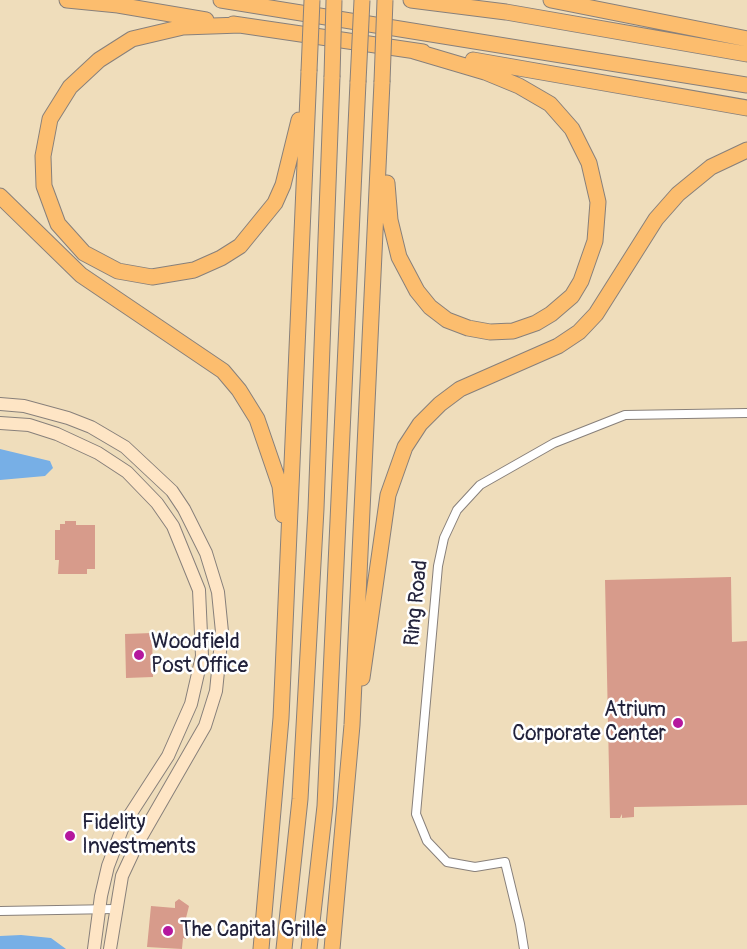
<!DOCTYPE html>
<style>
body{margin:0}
canvas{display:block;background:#efddbb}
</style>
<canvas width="747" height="949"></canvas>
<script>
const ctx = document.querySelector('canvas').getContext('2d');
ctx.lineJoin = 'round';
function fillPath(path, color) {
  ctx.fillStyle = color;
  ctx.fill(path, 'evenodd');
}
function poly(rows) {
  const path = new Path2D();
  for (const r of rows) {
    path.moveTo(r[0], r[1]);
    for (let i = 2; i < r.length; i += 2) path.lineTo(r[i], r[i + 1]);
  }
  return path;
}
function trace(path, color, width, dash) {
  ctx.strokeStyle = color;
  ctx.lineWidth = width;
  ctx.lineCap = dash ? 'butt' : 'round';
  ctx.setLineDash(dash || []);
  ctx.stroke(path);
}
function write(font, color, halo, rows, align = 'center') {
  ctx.font = font + ' Pangolin,sans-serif';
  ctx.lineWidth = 5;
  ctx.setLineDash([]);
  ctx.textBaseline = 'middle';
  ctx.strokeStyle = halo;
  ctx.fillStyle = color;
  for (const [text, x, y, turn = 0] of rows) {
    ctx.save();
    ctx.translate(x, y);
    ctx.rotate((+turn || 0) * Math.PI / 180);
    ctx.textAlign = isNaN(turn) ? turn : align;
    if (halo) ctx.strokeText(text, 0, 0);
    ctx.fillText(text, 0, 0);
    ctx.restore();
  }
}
fillPath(poly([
 [0,449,50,461,53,468,45,476,0,480],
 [21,935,51,938,66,949,0,949,0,936]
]), '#77afe6');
fillPath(poly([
 [65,521,76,521,76,525,95,525,95,569,87,569,87,574,58,574,59,560,55,560,55,530,60,530,60,524,65,524],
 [731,577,732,642,747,641,747,805,634,807,634,817,622,818,622,814,620,818,610,818,605,580],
 [152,633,153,677,126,678,125,634],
 [179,899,189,906,185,922,188,923,186,939,183,938,182,949,147,947,151,906,175,908,175,902]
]), '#d79b8b');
const street = poly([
 [0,911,115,909],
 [524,949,520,924,505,862,475,867,447,862,427,841,416,814,438,566,444,538,457,510,480,485,554,443,625,415,747,413]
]);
const secondary = poly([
 [0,404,24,406,68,418,91,427,125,447,172,491,184,509,206,553,218,592,222,632,216,691,205,726,136,846,122,876,110,949],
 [0,423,29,425,57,434,98,453,127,472,157,503,173,526,199,590,202,656,191,704,168,756,124,824,108,866,101,896,94,949]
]);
const highway = poly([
 [67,0,118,5,206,20],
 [221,0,747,85],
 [411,0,506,12,747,54],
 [551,0,747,39],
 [233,24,423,52],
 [241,25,183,27,132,39,99,60,70,87,50,119,43,156,44,186,58,224,84,253,118,271,152,277,194,270,221,258,240,246,275,203,283,185,299,120],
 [473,60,747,108],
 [387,183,390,220,399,257,417,291,430,307,447,320,468,328,490,332,513,331,536,323,551,314,572,296,581,281,595,241,598,202,589,163,572,129,550,104,519,86,485,72,414,51],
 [0,196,81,275,223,371,239,390,257,419,280,486,283,515],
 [362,678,388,495,405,447,420,424,440,404,460,389,558,346,579,332,596,314,656,219,678,194,711,167,747,150],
 [261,949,281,718,309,71],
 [284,949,300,799,316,509,332,77],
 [309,949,325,806,358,82],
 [332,949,352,725,382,82]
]);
trace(street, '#88807b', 10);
trace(secondary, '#88807b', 14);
trace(highway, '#88807b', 17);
trace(street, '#fff', 8);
trace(secondary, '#fee5c5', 12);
trace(highway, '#fcbd6e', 15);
const highwayBridge = poly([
 [309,71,312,0],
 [332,77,334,0],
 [358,82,362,0],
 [382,82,385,0]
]);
trace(highwayBridge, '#88807b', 17, []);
trace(highwayBridge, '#fcbd6e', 15);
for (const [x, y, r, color] of [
 [139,655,6,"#b5179e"],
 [678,723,6,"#b5179e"],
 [70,836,6,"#b5179e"],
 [168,931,6,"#b5179e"]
]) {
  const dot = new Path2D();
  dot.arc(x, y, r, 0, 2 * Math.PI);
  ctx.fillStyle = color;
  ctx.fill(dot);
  trace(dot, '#fff', 2);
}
write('21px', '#22223b', '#fff', [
 ["Ring Road",417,603,-84]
]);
write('21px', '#22223b', '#fff', [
 ["Woodfield",151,643],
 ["Post Office",151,667],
 ["Atrium",666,711,"right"],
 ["Corporate Center",666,735,"right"],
 ["Fidelity",82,824],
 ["Investments",82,848],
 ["The Capital Grille",180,931]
], 'left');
</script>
